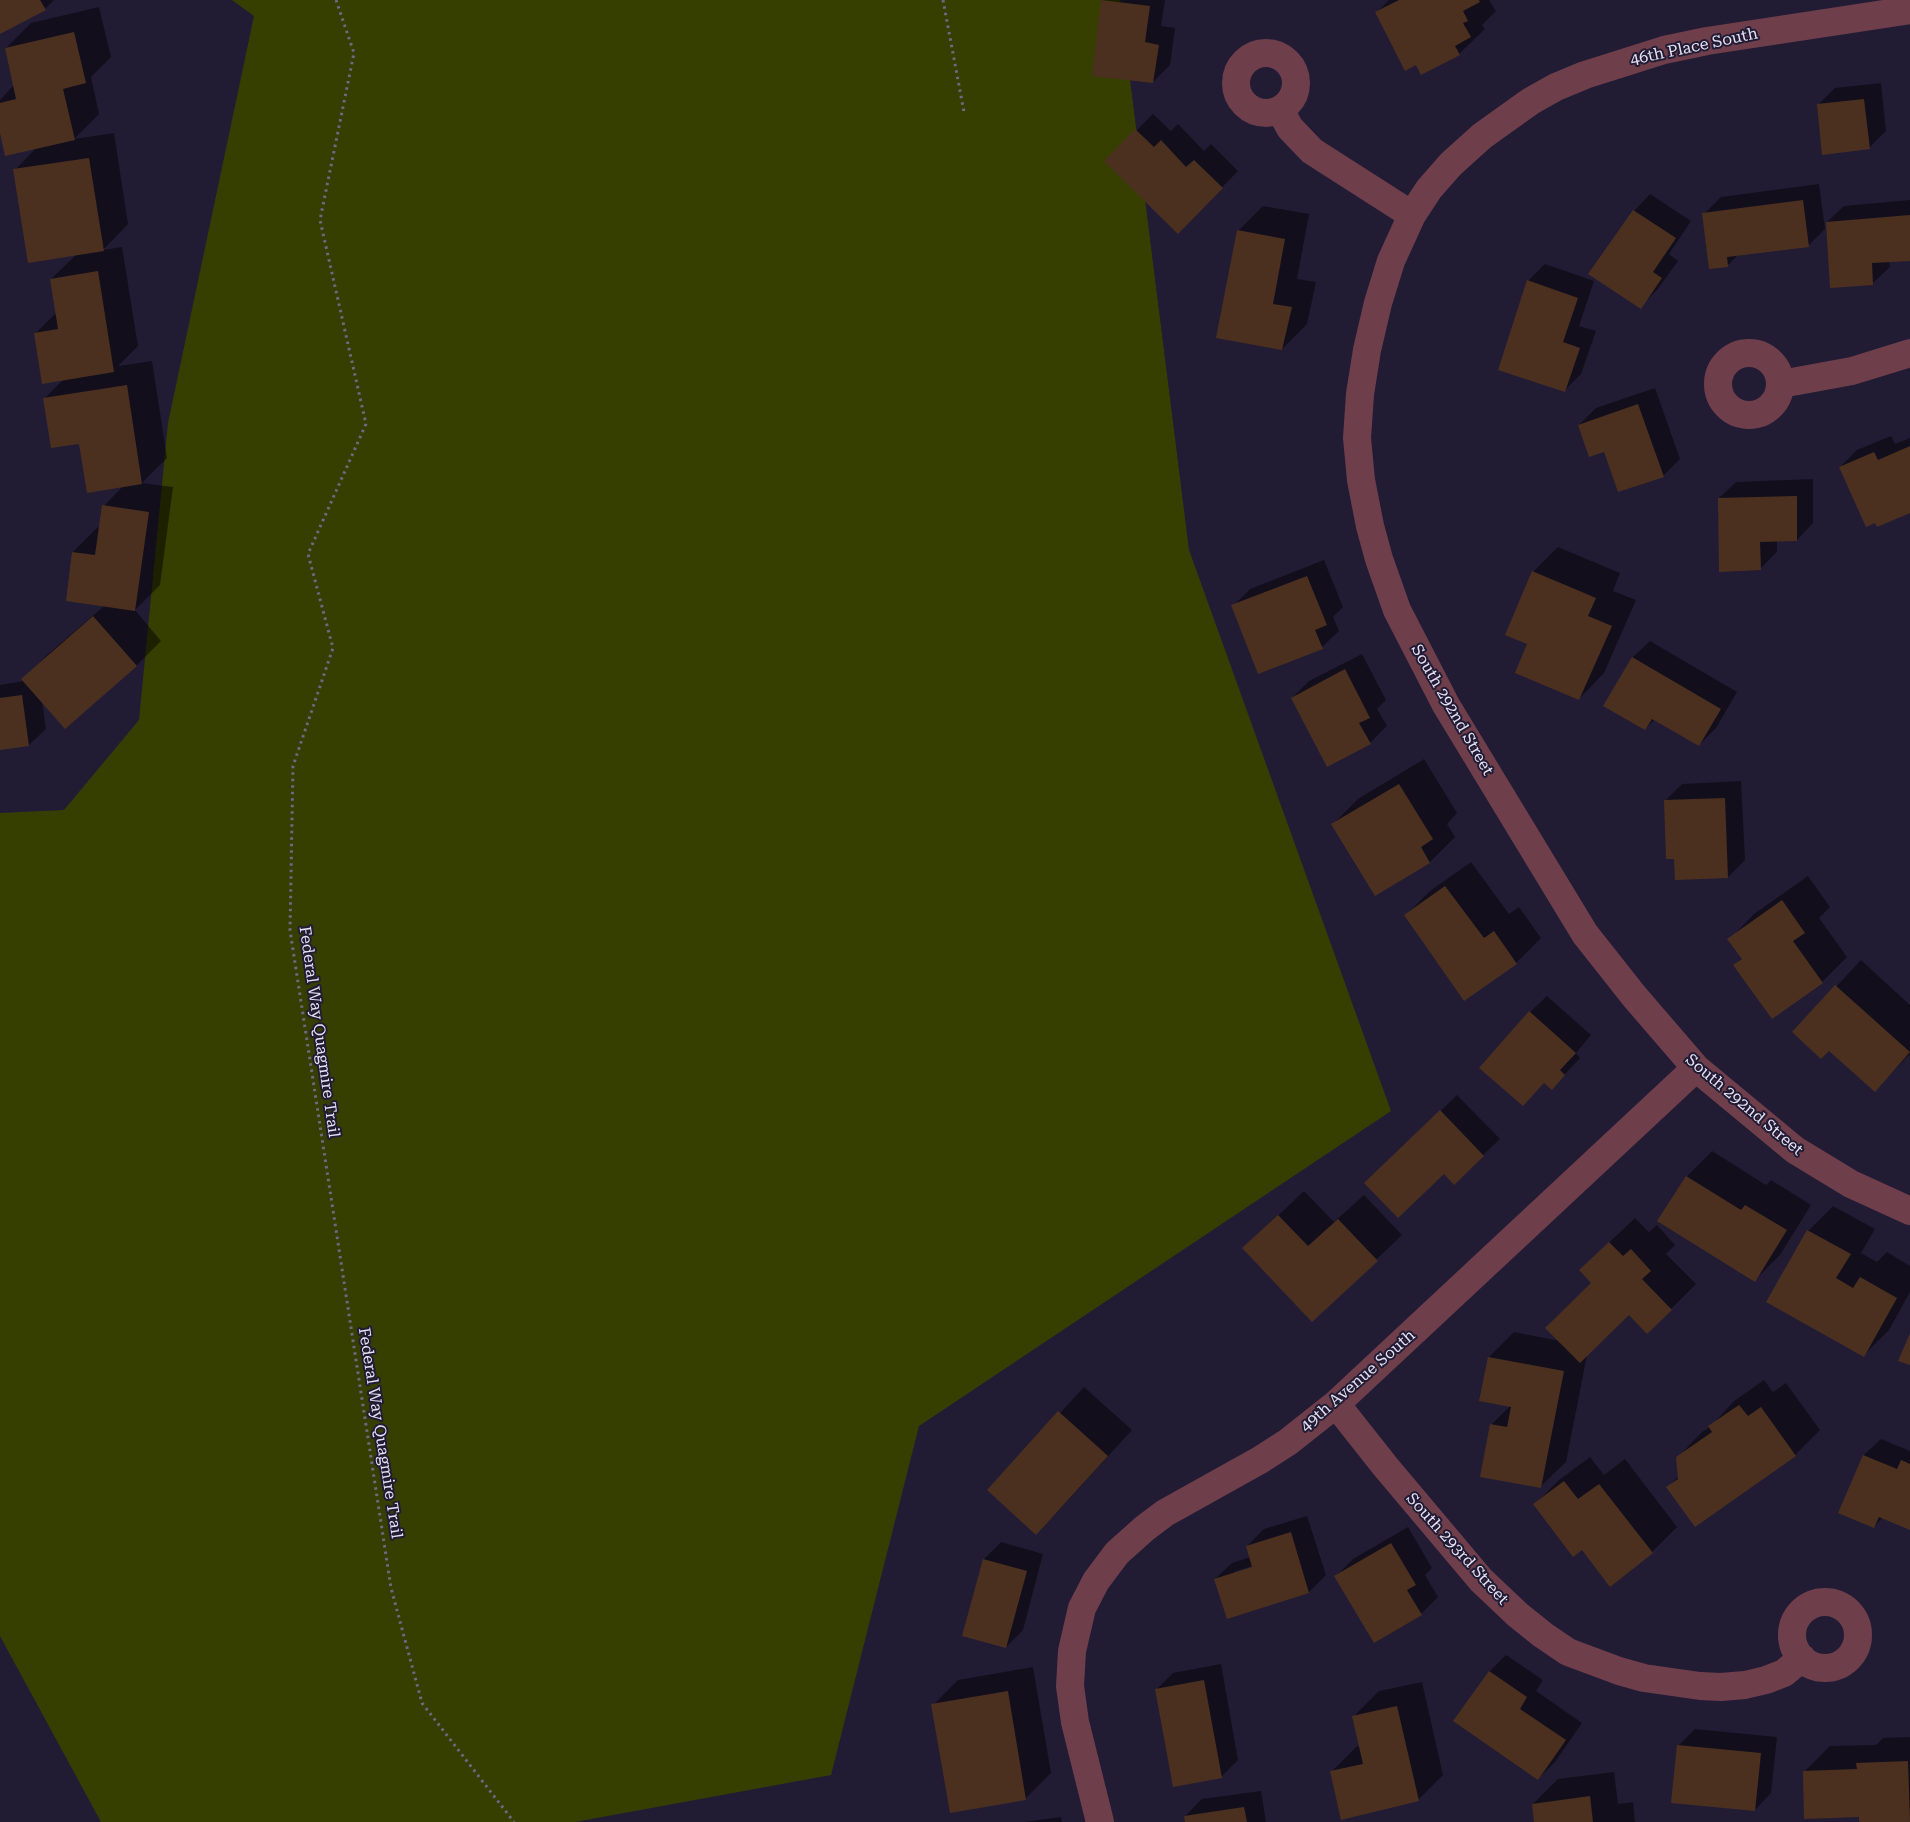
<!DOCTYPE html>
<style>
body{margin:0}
canvas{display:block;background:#211b34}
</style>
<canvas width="1910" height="1822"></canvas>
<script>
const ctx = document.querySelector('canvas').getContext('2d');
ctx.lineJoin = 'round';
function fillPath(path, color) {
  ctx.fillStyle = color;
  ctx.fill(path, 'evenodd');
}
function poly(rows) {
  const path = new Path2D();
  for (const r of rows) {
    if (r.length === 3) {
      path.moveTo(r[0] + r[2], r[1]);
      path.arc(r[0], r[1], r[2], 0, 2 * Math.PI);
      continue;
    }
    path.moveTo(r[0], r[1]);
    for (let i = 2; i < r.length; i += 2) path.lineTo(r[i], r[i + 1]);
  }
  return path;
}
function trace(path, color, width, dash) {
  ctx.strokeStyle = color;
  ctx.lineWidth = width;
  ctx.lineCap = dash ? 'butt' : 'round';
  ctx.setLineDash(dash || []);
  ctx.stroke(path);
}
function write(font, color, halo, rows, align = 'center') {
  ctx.font = font + ' "Roboto Serif",serif';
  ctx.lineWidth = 4;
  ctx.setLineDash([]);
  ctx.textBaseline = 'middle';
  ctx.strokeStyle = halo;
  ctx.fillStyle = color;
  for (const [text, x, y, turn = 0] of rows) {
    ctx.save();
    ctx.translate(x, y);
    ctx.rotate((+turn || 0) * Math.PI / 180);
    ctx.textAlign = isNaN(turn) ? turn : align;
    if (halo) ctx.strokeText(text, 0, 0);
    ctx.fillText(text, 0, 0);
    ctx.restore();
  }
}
fillPath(poly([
 [232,0,1120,0,1189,550,1391,1111,919,1426,831,1775,575,1822,101,1822,0,1636,0,813,64,810,139,720,168,423,254,16]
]), '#373f00');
fillPath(poly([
 [0,0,54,0,45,9,0,33],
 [1102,0,1165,0,1161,26,1175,28,1170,65,1153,82,1093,74],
 [1389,0,1489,0,1496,11,1482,25,1485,29,1459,54,1422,73,1417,63,1377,12],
 [99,7,111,57,91,77,99,114,74,139,114,133,128,224,103,250,122,247,138,346,118,366,152,361,167,458,142,483,173,487,160,585,135,610,161,641,136,666,42,701,46,729,29,745,0,749,0,685,24,681,23,680,48,654,104,606,73,552,98,527,101,528,104,506,123,486,80,442,44,399,64,379,35,334,56,313,51,279,77,254,15,170,36,148,0,128,0,100,14,85,6,48,31,23],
 [1881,83,1886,131,1869,148,1818,105,1835,88],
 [1153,114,1171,131,1178,124,1204,151,1211,144,1238,171,1178,232,1106,161],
 [1819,184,1825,229,1808,246,1739,254,1728,265,1704,214,1721,197],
 [1650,194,1691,221,1669,254,1678,261,1657,290,1640,307,1634,211],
 [1910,200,1910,259,1889,261,1890,267,1873,283,1827,222,1844,206],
 [1263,206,1309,214,1297,279,1316,282,1307,324,1282,349,1238,231],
 [1545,264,1594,281,1579,326,1596,331,1581,374,1564,391,1528,281],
 [1655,388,1680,459,1663,476,1604,450,1579,425,1596,408],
 [1891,436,1895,444,1910,438,1910,512,1840,467,1857,450],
 [1813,479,1813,523,1797,540,1777,541,1777,552,1760,569,1719,498,1736,482],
 [1558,547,1620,573,1613,591,1636,600,1604,673,1579,699,1529,643,1533,572],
 [1324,560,1343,607,1333,617,1339,631,1322,647,1233,606,1250,589],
 [1650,641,1737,692,1716,728,1699,745,1655,719,1645,729,1604,705,1633,657],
 [1362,654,1386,700,1377,709,1387,726,1370,743,1292,698,1309,681],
 [1424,759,1457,813,1447,824,1455,837,1430,862,1376,894,1333,824,1358,799],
 [1741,781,1745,860,1728,877,1675,857,1665,801,1682,784],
 [1471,862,1509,914,1519,907,1541,938,1516,963,1405,916,1430,891],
 [1808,876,1830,907,1819,918,1847,957,1822,982,1734,966,1742,958,1729,940,1754,914],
 [1861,960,1910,1005,1910,1054,1875,1090,1829,1050,1794,1032],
 [1547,996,1591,1035,1576,1053,1580,1058,1568,1071,1552,1088,1545,1082,1523,1105,1530,1012],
 [1457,1095,1500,1139,1483,1155,1444,1172,1383,1167],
 [1712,1151,1766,1185,1771,1180,1811,1205,1780,1255,1755,1280,1659,1221,1687,1176],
 [1304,1191,1334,1222,1364,1195,1402,1235,1312,1321,1244,1248],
 [1833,1206,1875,1229,1861,1253,1877,1262,1887,1252,1910,1266,1910,1292,1889,1330,1864,1355,1808,1231],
 [1635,1218,1649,1232,1657,1225,1675,1245,1666,1254,1696,1284,1671,1309,1629,1314,1587,1355,1566,1462,1540,1487,1492,1424,1510,1406,1489,1357,1514,1332,1560,1341,1593,1282,1580,1270],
 [1764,1380,1773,1392,1786,1383,1820,1430,1795,1455,1668,1487,1679,1476,1677,1458,1702,1432,1710,1427,1734,1401],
 [1084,1387,1132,1430,1061,1508,1036,1533,989,1490],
 [1881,1439,1910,1451,1910,1529,1883,1517,1874,1527,1864,1455],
 [1590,1457,1604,1475,1625,1459,1677,1527,1652,1552,1582,1549,1534,1505,1559,1480],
 [1307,1516,1326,1575,1309,1592,1228,1617,1215,1579,1232,1563,1250,1557,1247,1546,1264,1529],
 [1258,1564,1259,1567,1234,1574,1234,1572],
 [1408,1527,1432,1568,1425,1575,1438,1597,1421,1614,1336,1576,1353,1559],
 [1001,1542,1043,1554,1023,1630,1006,1647,963,1635,984,1559],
 [1506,1655,1543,1680,1536,1691,1582,1723,1555,1762,1538,1779,1455,1721,1490,1671],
 [1221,1664,1238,1760,1221,1777,1157,1689,1173,1673],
 [1033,1667,1051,1773,1026,1798,933,1705,958,1680],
 [1422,1682,1443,1775,1418,1800,1331,1772,1356,1747,1360,1746,1354,1716,1379,1691],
 [1695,1729,1777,1737,1771,1793,1755,1810,1678,1746],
 [1910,1737,1910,1822,1861,1822,1860,1816,1805,1771,1830,1746,1876,1745,1883,1738],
 [1614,1772,1618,1804,1633,1802,1635,1822,1535,1822,1533,1804,1558,1779],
 [1261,1791,1266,1822,1186,1822,1185,1816,1202,1799],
 [1061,1817,1062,1822,1024,1822]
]), '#0007');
fillPath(poly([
 [0,0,40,0,46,10,0,34],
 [1101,0,1150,6,1145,42,1159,45,1153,83,1092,76],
 [1399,0,1479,0,1480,2,1463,11,1468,21,1463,23,1471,37,1455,46,1460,55,1421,75,1416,65,1405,71,1375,12],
 [74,32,86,83,63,89,75,140,5,156,0,133,0,103,16,99,5,48],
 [1864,99,1870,149,1822,155,1817,104],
 [1135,129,1154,147,1161,140,1186,167,1194,160,1223,188,1178,234,1104,161],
 [89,158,104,251,28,263,13,169],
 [1803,200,1809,247,1727,257,1728,267,1709,269,1702,213],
 [1633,210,1676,238,1653,272,1662,278,1641,309,1588,274],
 [1910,215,1910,261,1872,263,1873,285,1830,288,1826,222],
 [1237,230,1285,239,1273,304,1292,307,1282,350,1216,338],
 [98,271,114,372,42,384,34,333,58,329,50,279],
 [1527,280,1578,298,1563,342,1580,348,1565,392,1498,370],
 [127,385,142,484,87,493,79,444,51,448,43,398],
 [1638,404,1664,477,1618,492,1604,452,1589,457,1578,425],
 [1910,446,1910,513,1877,527,1875,523,1866,527,1839,467,1874,452,1878,460],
 [1797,496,1797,541,1760,542,1761,570,1719,572,1718,498],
 [102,505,149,512,135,611,66,601,72,552,95,555],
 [1532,571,1596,598,1588,616,1612,626,1579,700,1515,673,1527,644,1505,635],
 [1307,576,1327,625,1315,630,1323,649,1258,674,1231,605],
 [93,616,137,666,65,729,21,679],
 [1632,657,1721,709,1699,746,1652,719,1645,730,1603,706],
 [1345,669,1370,718,1359,723,1371,744,1327,767,1291,698],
 [22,695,29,746,0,750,0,698],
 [1399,784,1433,839,1421,847,1430,863,1375,896,1331,824],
 [1725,798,1728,878,1675,880,1674,859,1666,859,1664,800],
 [1445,886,1484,938,1494,931,1517,964,1464,1001,1404,915],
 [1782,900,1805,933,1793,941,1823,983,1772,1019,1733,965,1742,959,1727,939],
 [1835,985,1910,1052,1875,1092,1829,1051,1821,1059,1792,1032],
 [1529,1011,1576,1053,1560,1070,1565,1075,1552,1090,1544,1083,1523,1106,1479,1068],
 [1440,1110,1484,1156,1454,1185,1444,1174,1398,1218,1364,1183],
 [1686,1176,1741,1210,1745,1205,1787,1230,1755,1282,1657,1221],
 [1278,1215,1308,1246,1338,1219,1378,1261,1312,1322,1242,1248],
 [1807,1230,1851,1254,1836,1278,1853,1288,1860,1277,1897,1298,1864,1357,1766,1302],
 [1609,1242,1623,1256,1631,1249,1651,1271,1642,1279,1672,1310,1647,1334,1629,1315,1580,1363,1545,1328,1591,1283,1579,1270],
 [1910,1333,1910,1365,1898,1361],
 [1488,1357,1564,1371,1541,1488,1480,1477,1490,1424,1507,1427,1511,1407,1479,1401],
 [1739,1405,1748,1416,1761,1407,1796,1456,1695,1527,1666,1487,1678,1479,1676,1457,1712,1432,1708,1426],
 [1058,1411,1108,1456,1036,1535,987,1490],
 [1863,1455,1897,1469,1901,1460,1910,1464,1910,1530,1879,1517,1874,1528,1838,1513],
 [1564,1481,1578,1499,1599,1484,1653,1553,1610,1587,1582,1550,1573,1557,1533,1504],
 [1291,1532,1309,1593,1227,1619,1214,1579,1252,1567,1246,1546],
 [1391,1543,1416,1585,1407,1590,1422,1615,1374,1643,1334,1576],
 [983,1559,1027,1571,1006,1648,962,1636],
 [1489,1671,1527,1697,1520,1709,1566,1740,1538,1780,1453,1721],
 [1204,1680,1222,1778,1173,1787,1155,1689],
 [1008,1691,1026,1800,950,1813,931,1704],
 [1397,1706,1419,1801,1341,1820,1330,1771,1363,1764,1352,1716],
 [1677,1745,1761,1753,1755,1811,1671,1803],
 [1908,1761,1910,1822,1859,1822,1859,1817,1804,1819,1803,1771,1857,1769,1856,1763],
 [1590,1796,1593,1822,1534,1822,1532,1804],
 [1244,1807,1247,1822,1185,1822,1184,1816]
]), '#4b3020');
trace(poly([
 [336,0,354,53,320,220,366,424,308,554,333,648,293,766,290,930,391,1588,422,1703,514,1822],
 [943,0,964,112]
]), '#6e6980', 3, [2.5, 4]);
trace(poly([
 [1266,83,30],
 [1280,110,1290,128,1312,151,1412,215,1391,261,1378,303,1367,350,1360,394,1357,438,1361,480,1370,526,1379,559,1397,610,1446,705,1585,934,1634,996,1696,1068,1795,1150,1851,1184,1910,1211],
 [1412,215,1429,189,1451,164,1482,136,1531,101,1556,87,1585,75,1664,50,1707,41,1910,10],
 [1749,384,31],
 [1780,382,1792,382,1852,371,1910,353],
 [1336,1404,1385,1466,1481,1580,1518,1615,1543,1635,1568,1652,1619,1671,1644,1678,1700,1686,1721,1687,1745,1685,1766,1680,1784,1673,1802,1658],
 [1825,1635,33],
 [1100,1822,1075,1722,1070,1686,1072,1651,1082,1608,1096,1581,1117,1553,1145,1528,1165,1513,1260,1460,1288,1442,1336,1404,1696,1068]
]), '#6f3e4b', 28);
write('16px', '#e4e1f3', '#211b34', [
 ["46th Place South",1694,47,-12],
 ["South 292nd Street",1452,710,60],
 ["Federal Way Quagmire Trail",319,1032,82],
 ["South 292nd Street",1744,1105,40],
 ["49th Avenue South",1358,1381,-41],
 ["Federal Way Quagmire Trail",380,1433,81],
 ["South 293rd Street",1457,1549,48]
]);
</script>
